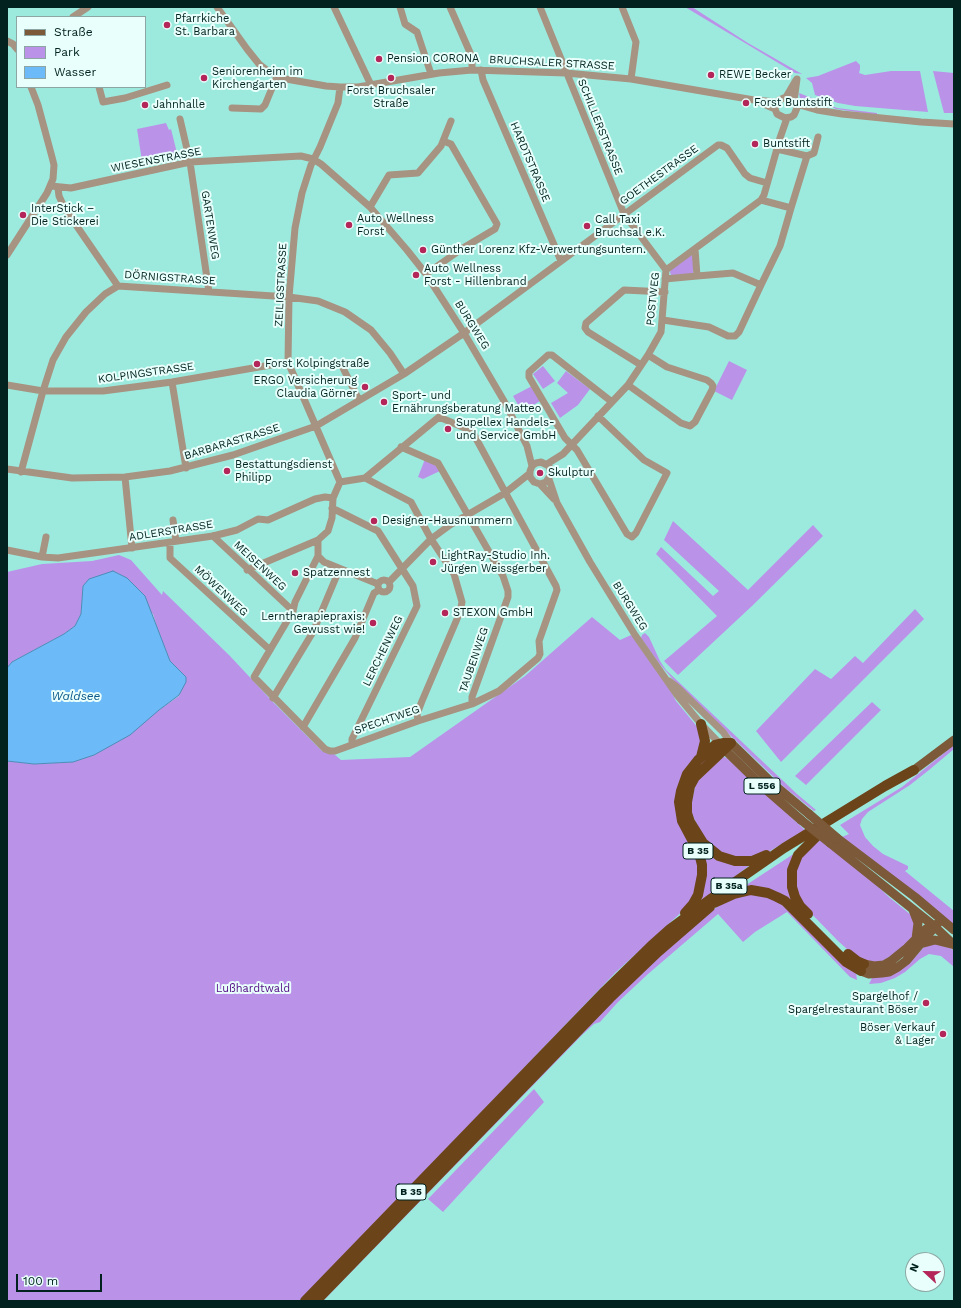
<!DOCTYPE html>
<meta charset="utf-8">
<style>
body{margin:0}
#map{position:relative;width:961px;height:1308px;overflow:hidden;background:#9ceade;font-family:"Work Sans",sans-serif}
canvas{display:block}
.frame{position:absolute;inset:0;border:8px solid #01221f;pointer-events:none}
.legend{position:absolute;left:16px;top:16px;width:130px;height:72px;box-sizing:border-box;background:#e9fffb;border:1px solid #8ca7a3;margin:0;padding:5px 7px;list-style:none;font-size:12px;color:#01221f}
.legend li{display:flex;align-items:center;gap:8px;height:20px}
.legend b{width:20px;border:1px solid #8ca7a3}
.north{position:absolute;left:905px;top:1252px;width:40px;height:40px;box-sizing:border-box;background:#e9fffb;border:1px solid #8ca7a3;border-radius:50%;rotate:292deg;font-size:11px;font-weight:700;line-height:16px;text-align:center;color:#01221f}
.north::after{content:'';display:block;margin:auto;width:14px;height:18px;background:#b4265a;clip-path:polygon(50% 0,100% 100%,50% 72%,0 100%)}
.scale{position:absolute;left:16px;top:1274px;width:86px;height:18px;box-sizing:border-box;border:2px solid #01221f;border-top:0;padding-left:5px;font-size:12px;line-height:14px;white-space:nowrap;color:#01221f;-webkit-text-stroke:3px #e9fffb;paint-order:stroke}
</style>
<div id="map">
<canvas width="961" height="1308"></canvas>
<div class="frame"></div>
<ul class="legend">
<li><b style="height:5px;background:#7c5938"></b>Straße</li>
<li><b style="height:11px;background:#ba93e9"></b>Park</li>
<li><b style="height:11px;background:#6dbaf8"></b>Wasser</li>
</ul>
<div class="north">N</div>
<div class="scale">100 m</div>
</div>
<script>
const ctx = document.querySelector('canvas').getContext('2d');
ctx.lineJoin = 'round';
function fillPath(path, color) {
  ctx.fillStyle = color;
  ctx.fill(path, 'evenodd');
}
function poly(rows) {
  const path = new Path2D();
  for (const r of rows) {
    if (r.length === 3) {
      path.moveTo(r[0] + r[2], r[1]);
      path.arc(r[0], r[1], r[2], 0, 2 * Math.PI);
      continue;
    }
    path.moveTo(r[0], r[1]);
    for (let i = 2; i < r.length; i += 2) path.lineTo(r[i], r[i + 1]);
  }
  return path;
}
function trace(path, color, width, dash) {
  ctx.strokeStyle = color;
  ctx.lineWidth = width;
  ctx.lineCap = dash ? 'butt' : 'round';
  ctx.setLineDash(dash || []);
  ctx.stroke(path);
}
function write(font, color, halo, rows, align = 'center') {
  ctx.font = font + ' "Work Sans",sans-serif';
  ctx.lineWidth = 4;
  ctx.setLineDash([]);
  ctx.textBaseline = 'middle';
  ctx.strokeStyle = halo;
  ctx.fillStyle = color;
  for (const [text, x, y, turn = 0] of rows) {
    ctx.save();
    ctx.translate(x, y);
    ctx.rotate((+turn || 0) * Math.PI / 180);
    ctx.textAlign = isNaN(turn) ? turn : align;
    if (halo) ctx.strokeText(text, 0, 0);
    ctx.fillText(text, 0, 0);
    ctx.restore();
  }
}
fillPath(poly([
 [685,7,692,7,748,43,802,74,795,73],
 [856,61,860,65,860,69,859,73,865,75,891,71,920,71,928,112,855,106,838,103,815,95,812,83,806,78,818,76],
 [933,71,954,73,954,113,944,113],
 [799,93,837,108,877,113,877,115,836,109,830,106,820,105,814,106,801,103],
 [166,123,169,130,171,129,177,153,142,161,137,129],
 [691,255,693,256,693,274,674,276,671,275,670,272,671,269],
 [729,361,747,370,732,400,714,391],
 [543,366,555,381,543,389,533,374],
 [566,371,590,389,578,405,560,418,551,403,568,393,557,383],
 [532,386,540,401,522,412,513,396],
 [425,459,437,464,440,471,423,479,418,477],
 [673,521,748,590,813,525,823,536,752,606,678,675,664,661,717,616,656,554,661,547,713,596,719,591,664,540],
 [119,555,131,560,162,595,163,591,230,656,272,701,322,751,334,754,341,760,410,757,525,676,592,617,620,640,631,635,635,640,667,684,676,701,699,729,701,750,685,769,692,845,699,869,696,890,686,908,615,973,300,1301,7,1301,7,761,34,764,73,762,94,755,179,696,186,677,170,661,158,631,153,614,83,586,81,614,75,626,64,634,12,662,7,668,7,572,42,564,92,561],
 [915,609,924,619,781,762,756,731,815,669,831,679,855,656,863,663],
 [645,633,649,637,660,661,666,670,797,794,816,810,814,811,785,788,676,683,658,662,641,638,642,635],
 [872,702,881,710,806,785,795,776],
 [954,745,954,749,929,770,910,785,868,812,862,819,860,825,865,837,873,846,883,854,908,866,908,869,905,871,954,911,954,927,842,837,849,834,840,825,902,787],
 [718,750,693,775,689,782,684,798,686,816,690,828,698,840,711,854,730,863,749,864,750,865,697,905,701,898,705,883,706,866,702,851,687,822,684,808,684,794,689,779,697,767,712,753],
 [724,757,727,758,805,830,765,854,750,859,724,855,705,841,690,810,696,782,721,758],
 [820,840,868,877,890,898,911,915,915,924,914,935,903,949,877,964,857,958,838,941,800,902,794,876,801,856],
 [795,853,791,864,801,910,856,966,795,905,740,889],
 [747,893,778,899,856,972,857,980,850,977,787,912,755,932,743,942,718,914,648,974,618,1002,600,1022,594,1024,582,1035,323,1301,320,1301,625,988,693,926,723,902],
 [934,943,950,948,954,951,954,967,941,956,929,954,920,959,905,972,895,978,881,983,869,984,872,978,916,956,924,947],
 [534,1089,544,1102,443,1212,428,1199]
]), '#ba93e9');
const water = poly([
 [113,571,127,578,145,596,170,661,186,677,186,682,179,695,159,710,130,735,94,755,73,762,34,764,7,761,7,668,12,662,64,634,75,626,81,614,83,586,89,579,113,571]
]);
fillPath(water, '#6dbaf8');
trace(water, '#4d8cb7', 1);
trace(poly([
 [217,7,247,49,259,64,268,71,286,79,326,86,340,87,358,87,439,73,472,70,566,73,631,79,754,100,777,102],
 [334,7,371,85],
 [400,7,405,24,417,32,431,74],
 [450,7,472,57,472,70],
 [540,7,624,214,666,270],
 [622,7,636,42,631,79],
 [73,17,88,7],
 [7,41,13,44,17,49],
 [481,70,483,80,561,261],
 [99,87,103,102,125,98,167,85],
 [340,87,338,103,320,147,311,165,302,193,295,228,289,297,288,362,340,482],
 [786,97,796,80],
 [794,101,797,79],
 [759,102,775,109,777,114,785,118,791,117,794,115,797,108,794,101,786,97,779,100,776,105,775,109],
 [796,104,817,110,842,114,921,122,954,124],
 [232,108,261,109,265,105,277,76],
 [180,119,190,162,209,292],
 [443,141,451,121],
 [807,156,814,153,818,137],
 [51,186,71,188,190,162,301,156,313,159,321,164,370,207,407,250,426,274,464,333,504,401,527,446,532,466],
 [58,188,59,196,65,209,118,286],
 [761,200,791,208,807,156,777,149],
 [370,207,389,175,418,173,441,146,443,141,451,144,497,224,495,229,463,248,426,274],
 [7,255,47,193,53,179,54,165,52,157,38,105,31,87],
 [665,279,697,276],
 [761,285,780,246,791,208],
 [118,286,289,297,318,301,345,312,371,330,390,353,404,374],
 [663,320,709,327,728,336,735,336,739,332,761,285,733,273,697,276,695,249],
 [641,365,588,332,585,328,586,323,624,290,665,292],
 [343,368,359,400],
 [172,382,186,468],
 [7,385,43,391,103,391,172,382,288,362],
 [628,385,681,423,690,426,695,422,712,390,713,386,711,383,707,380,667,367,648,355],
 [598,416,644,460,667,473,636,533,632,537,627,534,577,450,565,438,529,377,529,372,548,355,552,355,612,402],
 [439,417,472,431,556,586,557,590,539,641,540,654,538,658,499,691,472,704,418,721,335,751,330,751,325,749,254,677,293,611,295,602,318,556,318,540,328,531,332,518,333,498,340,482,365,478,439,417],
 [401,447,438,463,503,576,508,591,508,597,472,697,472,704],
 [547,464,563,454,628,385,648,355,661,332,666,270,761,200,764,195,780,138,787,118],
 [7,469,72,478,125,477,170,471,233,455,316,426,404,374,464,333,718,145,721,145,727,148,745,174,750,178,767,183],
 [21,472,43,391,53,360,66,337,86,312,105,294,118,286],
 [125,477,132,548],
 [365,478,411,502,431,539,454,574,462,602,460,612,422,701,417,714,418,721],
 [549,479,557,503,590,562,635,635,677,695,701,724,722,746],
 [540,484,546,482,551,474,549,466,541,462,536,463,532,466,530,471,530,477,534,482,540,484,554,499],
 [332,508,378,531,413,586,417,606,352,739,352,744],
 [173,520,176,541],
 [213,536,293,611],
 [170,543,170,558,270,650],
 [7,550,42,557,58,558,213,536,237,530,258,519,268,520,315,499,325,497,333,498],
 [318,556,324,562,378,584],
 [42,557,46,537],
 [247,570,318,540],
 [384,586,6],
 [389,582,431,539,450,525,505,493,529,474],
 [669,681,677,687,723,732,731,743],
 [273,698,313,632,337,575,338,568],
 [303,727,355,638,374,593,379,590]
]), '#a79381', 7);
trace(poly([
 [731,743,773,784,809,814],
 [724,749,762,786,801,820],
 [914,770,954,740],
 [837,838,915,897,954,930],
 [830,843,934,926,954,945],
 [913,910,918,923,916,939],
 [920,944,935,940,951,944],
 [864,964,874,966,884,965,891,961,907,948,926,929],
 [861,971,869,974,882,973,889,972,898,967,906,961,938,923]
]), '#7c5938', 9);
trace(poly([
 [701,724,705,741,701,757],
 [731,743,695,777,690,786,687,802,687,813,690,822,703,843,719,856,735,861,752,861,766,855],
 [714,903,734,894,751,890,768,893,777,897,785,901,846,962,861,971],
 [685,913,693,904,698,895,702,875,702,865,699,853,682,821,679,802,681,791,687,774,698,760,715,745,724,743,731,743],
 [808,914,800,906,795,897,792,887,792,870,798,855,818,835],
 [848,954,857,961,864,964],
 [305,1301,605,991,651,946,670,929,712,898,784,848,885,786,914,770],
 [316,1301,610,998,658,952,710,907]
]), '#6c441a', 10);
trace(poly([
 [809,814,837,838],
 [801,820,830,843]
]), '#7c5938', 9);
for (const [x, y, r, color] of [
 [167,25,4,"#b4265a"],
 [379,59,4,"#b4265a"],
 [711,75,4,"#b4265a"],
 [204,78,4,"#b4265a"],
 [391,78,4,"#b4265a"],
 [746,103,4,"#b4265a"],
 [145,105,4,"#b4265a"],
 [755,144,4,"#b4265a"],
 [23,215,4,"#b4265a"],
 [349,225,4,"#b4265a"],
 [587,226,4,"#b4265a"],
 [423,250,4,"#b4265a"],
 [416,275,4,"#b4265a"],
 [257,364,4,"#b4265a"],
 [365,387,4,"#b4265a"],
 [384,402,4,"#b4265a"],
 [448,429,4,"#b4265a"],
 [227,471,4,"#b4265a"],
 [540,473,4,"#b4265a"],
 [374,521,4,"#b4265a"],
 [433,562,4,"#b4265a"],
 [295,573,4,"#b4265a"],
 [445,613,4,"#b4265a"],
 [373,623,4,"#b4265a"],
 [926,1003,4,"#b4265a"],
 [943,1034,4,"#b4265a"]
]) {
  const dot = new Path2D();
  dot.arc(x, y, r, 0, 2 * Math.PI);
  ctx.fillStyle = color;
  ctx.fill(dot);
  trace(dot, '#e9fffb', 1.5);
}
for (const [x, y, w] of [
 [762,786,36],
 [698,851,30],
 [729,886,36],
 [411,1192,30]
]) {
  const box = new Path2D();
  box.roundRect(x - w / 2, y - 8, w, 16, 3);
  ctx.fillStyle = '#e9fffb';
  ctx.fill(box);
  trace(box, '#01221f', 1);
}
write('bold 10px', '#01221f', null, [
 ["L 556",762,786],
 ["B 35",698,851],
 ["B 35a",729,886],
 ["B 35",411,1192]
]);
write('11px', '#01221f', '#e9fffb', [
 ["Pfarrkiche",175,19],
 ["St. Barbara",175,32],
 ["Pension CORONA",387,59],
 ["Seniorenheim im",212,72],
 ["Kirchengarten",212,85],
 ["REWE Becker",719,75],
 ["Forst Bruchsaler",391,91,"center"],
 ["Straße",391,104,"center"],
 ["Forst Buntstift",754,103],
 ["Jahnhalle",153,105],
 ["Buntstift",763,144],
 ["InterStick –",31,209],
 ["Die Stickerei",31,222],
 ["Auto Wellness",357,219],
 ["Forst",357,232],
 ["Call Taxi",595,220],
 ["Bruchsal e.K.",595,233],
 ["Günther Lorenz Kfz-Verwertungsuntern.",431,250],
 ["Auto Wellness",424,269],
 ["Forst - Hillenbrand",424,282],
 ["Forst Kolpingstraße",265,364],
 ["ERGO Versicherung",357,381,"right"],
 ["Claudia Görner",357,394,"right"],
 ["Sport- und",392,396],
 ["Ernährungsberatung Matteo",392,409],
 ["Supellex Handels-",456,423],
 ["und Service GmbH",456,436],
 ["Bestattungsdienst",235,465],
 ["Philipp",235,478],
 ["Skulptur",548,473],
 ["Designer-Hausnummern",382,521],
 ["LightRay-Studio Inh.",441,556],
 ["Jürgen Weissgerber",441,569],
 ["Spatzennest",303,573],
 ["STEXON GmbH",453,613],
 ["Lerntherapiepraxis:",365,617,"right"],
 ["Gewusst wie!",365,630,"right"],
 ["Spargelhof /",918,997,"right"],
 ["Spargelrestaurant Böser",918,1010,"right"],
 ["Böser Verkauf",935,1028,"right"],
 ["& Lager",935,1041,"right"]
], 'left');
write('11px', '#01221f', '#e9fffb', [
 ["BRUCHSALER STRASSE",552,63,3],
 ["SCHILLERSTRASSE",600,127,68],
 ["WIESENSTRASSE",156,160,-11],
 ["HARDTSTRASSE",530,162,67],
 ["GOETHESTRASSE",659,175,-36],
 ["GARTENWEG",210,225,81],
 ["DÖRNIGSTRASSE",170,278,4],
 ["ZEILIGSTRASSE",281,285,-87],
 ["POSTWEG",653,299,-84],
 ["BURGWEG",472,325,58],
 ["KOLPINGSTRASSE",146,373,-8],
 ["BARBARASTRASSE",232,442,-17],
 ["ADLERSTRASSE",171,531,-9],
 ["MEISENWEG",260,566,43],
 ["MÖWENWEG",221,591,43],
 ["BURGWEG",630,606,58],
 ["LERCHENWEG",383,651,-64],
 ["TAUBENWEG",474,660,-71],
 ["SPECHTWEG",387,720,-19]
]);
write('11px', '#530b84', '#e9fffb', [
 ["Lußhardtwald",253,989]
]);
write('italic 12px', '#0e5a8c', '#e9fffb', [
 ["Waldsee",76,696]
]);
</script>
